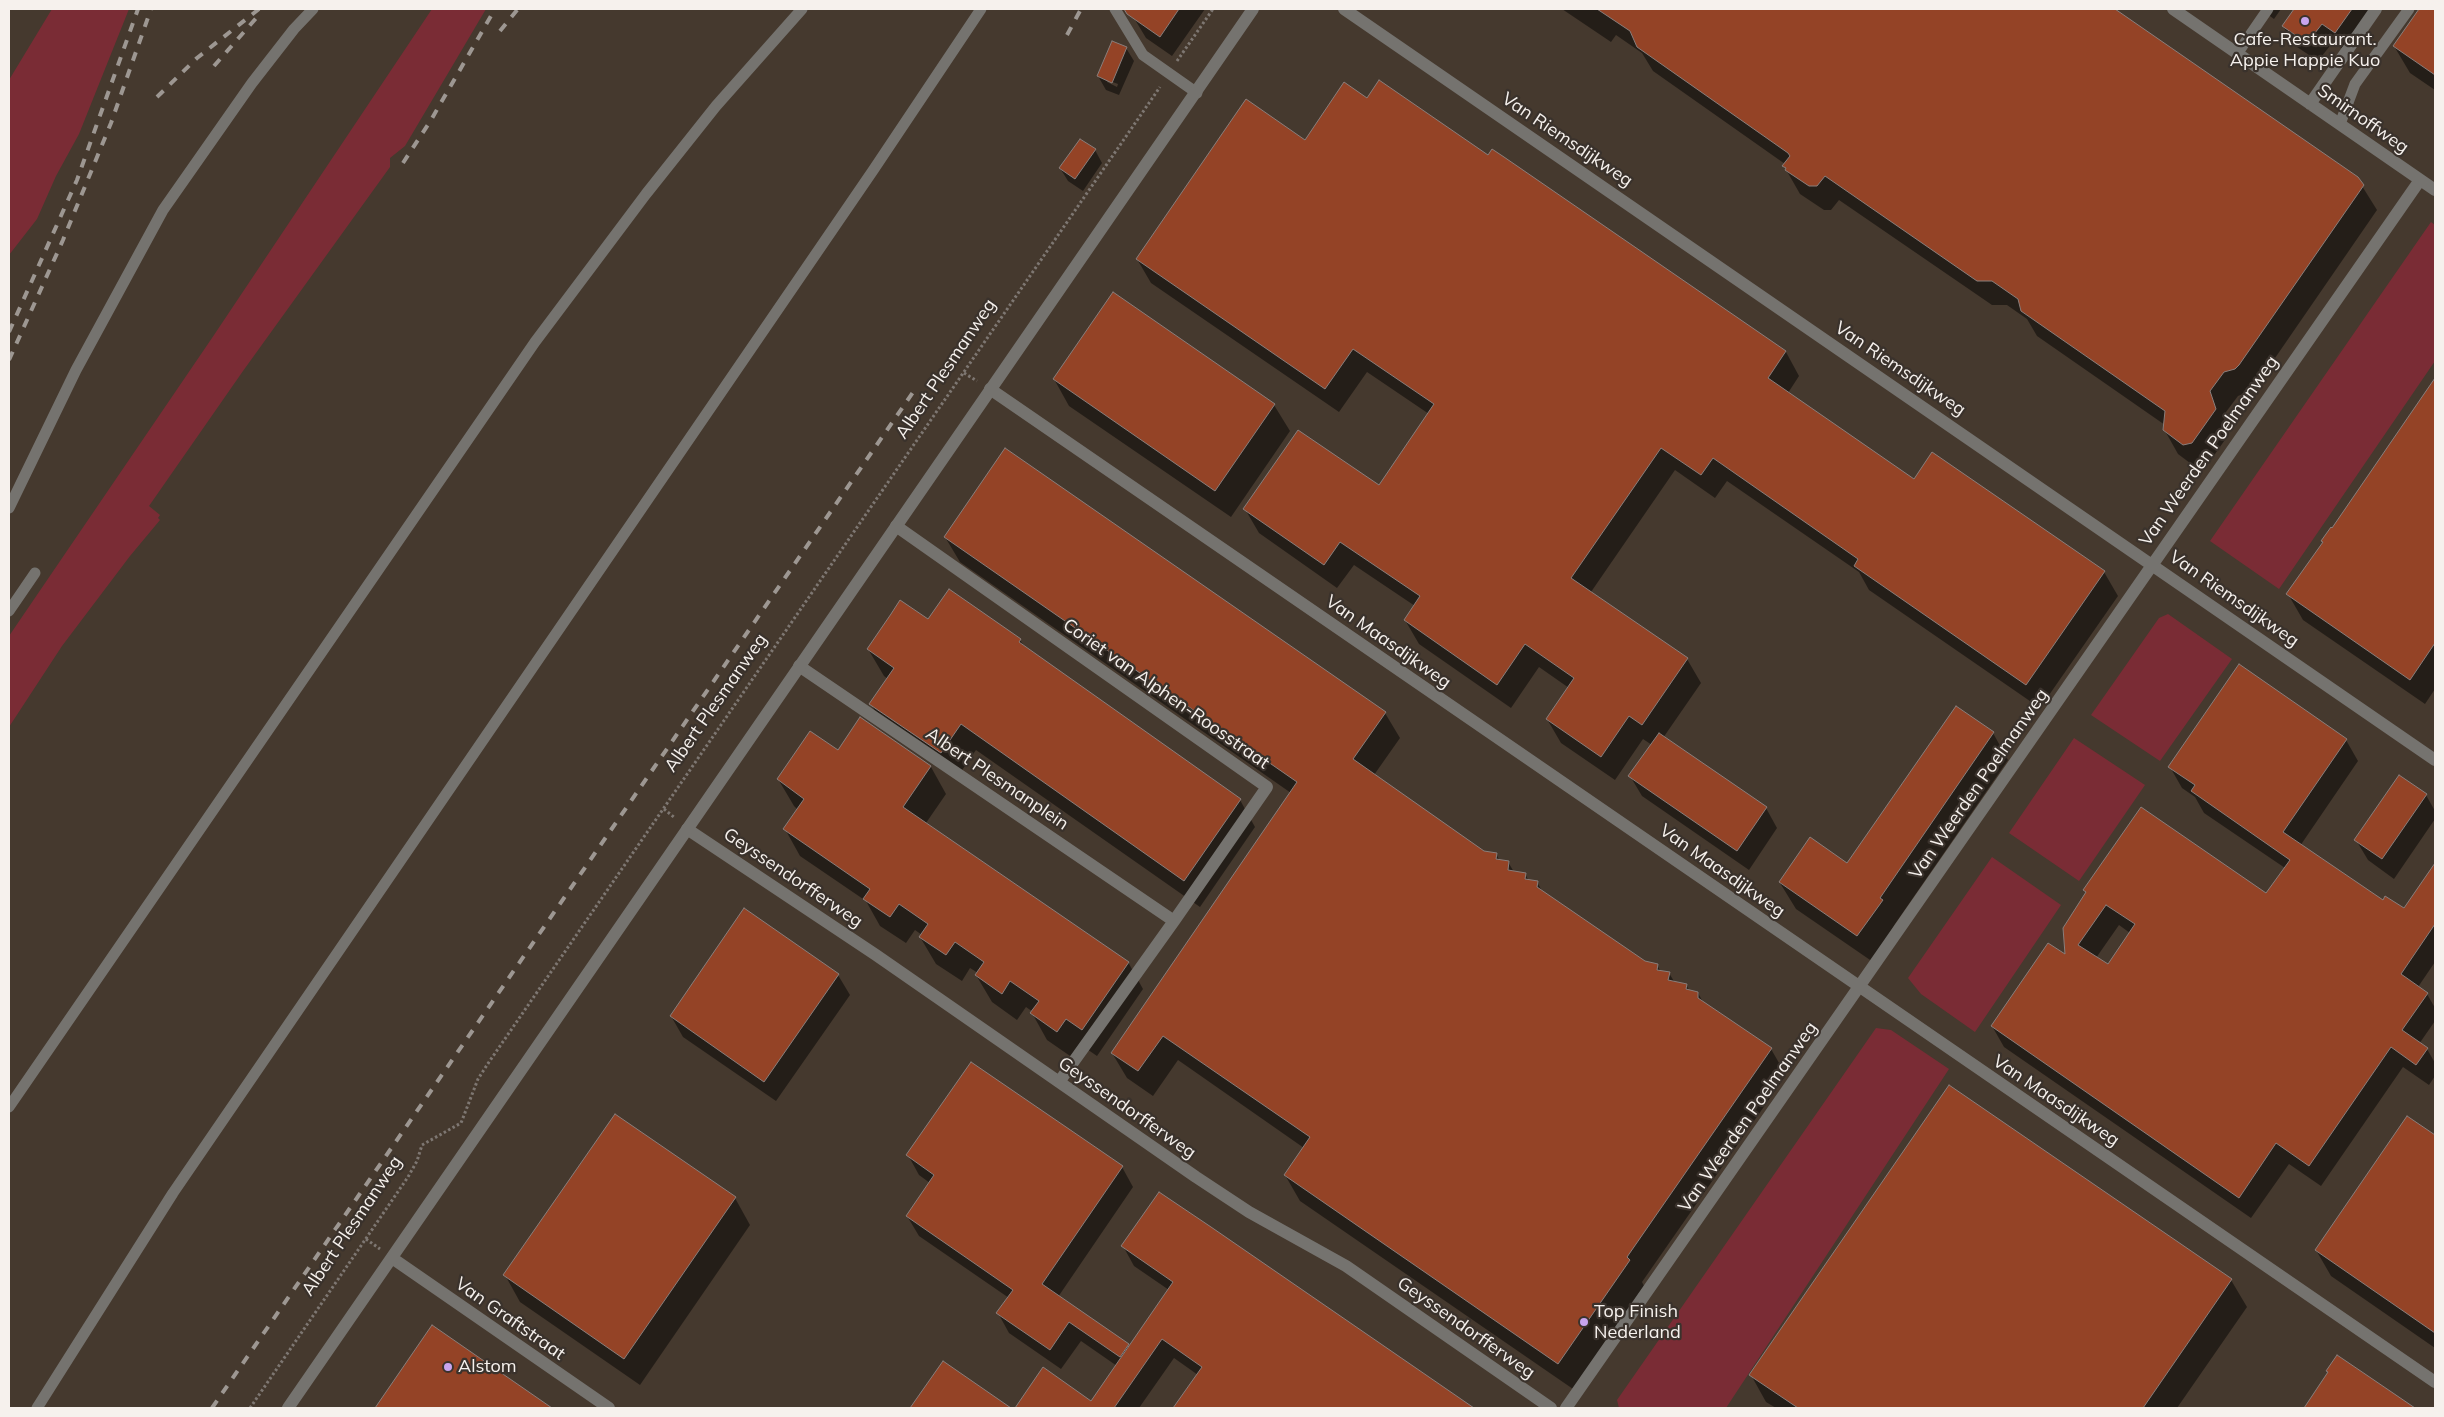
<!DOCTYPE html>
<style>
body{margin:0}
#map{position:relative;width:2444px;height:1417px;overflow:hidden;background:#3a322c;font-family:Mulish,sans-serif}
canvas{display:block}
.frame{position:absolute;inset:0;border:10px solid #f6f1ed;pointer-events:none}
</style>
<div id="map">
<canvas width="2444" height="1417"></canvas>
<div class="frame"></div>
</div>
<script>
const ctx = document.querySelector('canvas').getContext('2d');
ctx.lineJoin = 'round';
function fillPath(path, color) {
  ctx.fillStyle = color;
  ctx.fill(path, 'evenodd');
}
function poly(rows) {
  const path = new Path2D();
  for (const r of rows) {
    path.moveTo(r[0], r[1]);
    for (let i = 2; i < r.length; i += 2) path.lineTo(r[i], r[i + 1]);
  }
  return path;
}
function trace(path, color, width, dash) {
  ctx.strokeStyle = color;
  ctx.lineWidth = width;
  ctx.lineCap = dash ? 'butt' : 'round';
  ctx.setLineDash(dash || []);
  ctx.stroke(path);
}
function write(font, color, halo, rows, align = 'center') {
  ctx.font = font + ' Mulish,sans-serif';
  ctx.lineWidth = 4.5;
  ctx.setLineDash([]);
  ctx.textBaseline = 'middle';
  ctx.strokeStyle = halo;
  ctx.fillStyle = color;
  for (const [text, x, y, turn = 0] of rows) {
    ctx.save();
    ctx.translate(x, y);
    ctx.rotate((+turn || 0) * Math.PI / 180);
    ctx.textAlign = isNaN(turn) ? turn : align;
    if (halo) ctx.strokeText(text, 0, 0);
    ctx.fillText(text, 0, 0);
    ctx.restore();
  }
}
fillPath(poly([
 [9,9,2435,9,2435,1408,9,1408]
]), '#45392e');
fillPath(poly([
 [52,9,129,9,79,134,56,176,37,219,9,255,9,80],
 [432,9,486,9,405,146,390,158,390,167,243,371,149,506,160,515,158,518,160,520,130,556,62,646,9,727,9,636,212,338],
 [2431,222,2435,225,2435,361,2279,589,2210,541],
 [2168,614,2232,659,2160,761,2091,715,2159,618],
 [2074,738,2145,785,2079,881,2009,833],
 [1992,857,2061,905,1975,1032,1921,994,1908,978],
 [1876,1028,1891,1030,1949,1069,1726,1408,1619,1408,1617,1400]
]), '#7a2c35');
fillPath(poly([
 [1140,9,1205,9,1172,56,1146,38,1134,18],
 [1562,9,2112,9,2357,178,2377,210,2253,390,2238,396,2223,416,2229,434,2206,467,2198,469,2178,454,2164,429,2165,425,2037,336,2027,319,2007,305,1992,305,1839,200,1831,210,1824,210,1800,194,1784,166,1785,164,1653,71,1642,53,1616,35,1611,42],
 [2260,9,2281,9,2274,19],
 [2295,9,2375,9,2346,51,2333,42,2318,61,2294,45,2283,26],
 [2420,9,2435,9,2435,90,2410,73,2394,46],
 [1126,48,1134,61,1119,95,1106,90,1098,76],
 [1107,80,1118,84,1117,87,1107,82],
 [1367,100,1488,157,1504,158,1786,352,1799,376,1788,393,1914,480,2104,572,2118,596,2040,708,1869,590,1859,572,1727,481,1715,498,1675,470,1591,592,1687,659,1701,683,1663,738,1766,808,1777,828,1749,870,1642,796,1630,776,1652,745,1643,739,1615,780,1561,743,1547,719,1569,688,1539,667,1511,708,1419,644,1405,620,1415,606,1354,565,1337,588,1259,533,1245,509,1379,487,1429,414,1367,372,1339,412,1151,283,1137,259],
 [1095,150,1102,163,1083,191,1068,181,1060,168],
 [1054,379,1274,405,1290,431,1231,517,1069,406],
 [2435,381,2435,689,2425,704,2303,620,2288,594,2324,543,2322,541,2333,530],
 [945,537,1385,713,1400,738,1374,775,1484,852,1496,854,1500,861,1508,862,1514,872,1525,874,1529,881,1537,882,1543,893,1644,963,1657,965,1661,972,1669,973,1675,983,1686,985,1690,991,1698,993,1704,1004,1771,1049,1786,1075,1642,1282,1644,1286,1573,1389,1300,1201,1285,1175,1304,1148,1178,1060,1153,1096,1127,1078,1112,1053,1291,793,960,562],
 [1020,640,1025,648,1240,800,1255,827,1200,907,976,750,956,779,886,731,871,704,888,679,884,676,868,649],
 [860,719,931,767,946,794,926,823,1128,962,1143,989,1097,1056,1081,1045,1073,1058,1047,1040,1032,1013,1033,1012,1026,1007,1017,1020,992,1002,976,975,978,973,970,968,962,981,936,964,920,937,922,935,915,930,906,943,880,926,866,901,800,856,785,829,798,810,794,806,778,779,838,751],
 [1993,733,2008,760,1895,924,1873,962,1796,909,1780,883,1848,865],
 [2346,740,2358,761,2300,846,2383,901,2404,910,2435,865,2435,962,2418,987,2427,994,2435,1008,2435,1021,2419,1044,2427,1049,2435,1063,2435,1076,2429,1085,2403,1067,2321,1186,2289,1164,2251,1218,2004,1047,1992,1026,2067,957,2087,893,2085,890,2267,895,2285,868,2204,813,2195,797,2182,788,2170,767],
 [2119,925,2130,933,2108,966,2096,958],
 [2426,795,2435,811,2435,819,2394,879,2368,860,2356,840],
 [838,975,850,995,776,1101,683,1037,671,1016],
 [2408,1117,2435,1136,2435,1348,2331,1276,2316,1250],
 [908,1155,1122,1167,1133,1187,1058,1297,1129,1348,1169,1290,1134,1266,1123,1246,1159,1193,1471,1408,1174,1408,1198,1375,1174,1358,1139,1408,1016,1408,1043,1369,1091,1403,1117,1366,1081,1341,1061,1369,1009,1333,998,1313,1009,1298,919,1236,907,1216,930,1183,919,1175],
 [735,1198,750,1225,640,1385,520,1302,505,1275],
 [2231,1280,2247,1307,2177,1408,1776,1408,1766,1402,1751,1375],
 [432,1327,550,1408,376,1408],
 [2338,1356,2413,1408,2305,1408,2329,1374],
 [943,1363,1009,1408,912,1408]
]), '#0007');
const building = poly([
 [1124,9,1179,9,1160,37,1127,14,1124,9],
 [1597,9,2115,9,2358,177,2364,185,2239,365,2235,369,2224,372,2210,391,2216,409,2192,443,2183,445,2163,430,2165,411,2021,311,2018,299,1992,281,1977,281,1825,176,1817,186,1809,186,1785,170,1786,168,1782,166,1790,156,1788,153,1637,47,1630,31,1597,9],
 [2294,9,2352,9,2335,33,2322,24,2307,43,2282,26,2294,9],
 [2419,9,2435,9,2435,75,2393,46,2419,9],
 [1112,41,1127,47,1112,83,1097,76,1112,41],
 [1379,80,1488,155,1492,149,1504,157,1786,351,1768,378,1914,479,1932,452,2105,571,2026,685,1854,566,1858,559,1713,458,1701,475,1661,448,1571,578,1688,658,1642,725,1629,716,1601,757,1546,719,1574,678,1525,644,1497,685,1404,620,1420,596,1340,542,1324,565,1243,509,1298,430,1379,485,1434,404,1353,349,1325,389,1136,259,1246,99,1305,140,1344,82,1367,98,1379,80],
 [1080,139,1096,149,1075,179,1059,168,1080,139],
 [1113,292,1275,404,1215,491,1053,379,1113,292],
 [2435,378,2435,643,2410,680,2286,594,2323,542,2321,541,2331,527,2332,528,2435,378],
 [1005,448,1386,712,1353,759,1484,851,1497,853,1496,859,1509,861,1508,870,1526,873,1525,879,1538,881,1537,887,1645,961,1658,964,1657,970,1670,972,1668,980,1687,984,1686,989,1698,992,1698,998,1772,1048,1627,1257,1630,1260,1558,1364,1284,1175,1310,1137,1163,1036,1138,1071,1111,1053,1297,782,944,537,1005,448],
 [949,589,1021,639,1019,642,1241,799,1184,881,961,724,941,753,869,704,894,668,867,649,891,614,900,600,928,619,949,589],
 [2239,664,2347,739,2283,832,2383,900,2385,896,2404,908,2435,863,2435,924,2401,974,2428,993,2402,1030,2428,1048,2416,1065,2391,1047,2309,1166,2276,1143,2239,1198,1991,1026,2048,943,2065,954,2063,928,2086,892,2083,890,2141,807,2266,893,2290,860,2191,791,2195,785,2168,767,2239,664],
 [2106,905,2135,924,2108,964,2078,945,2106,905],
 [1956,706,1994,732,1880,898,1883,900,1857,936,1779,882,1810,837,1847,863,1956,706],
 [860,717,931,766,903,807,1129,962,1082,1030,1066,1019,1057,1032,1030,1013,1039,1001,1010,981,1002,994,975,975,984,962,955,942,946,955,919,937,928,924,899,904,890,917,863,899,870,889,783,829,804,799,777,779,810,731,838,750,860,717],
 [1659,733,1767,807,1737,851,1628,776,1659,733],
 [2399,775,2427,794,2382,859,2354,840,2399,775],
 [744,908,839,974,764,1082,670,1016,744,908],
 [971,1062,1123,1166,1042,1284,1129,1344,1120,1357,1069,1322,1050,1350,996,1313,1013,1290,906,1216,934,1175,906,1155,971,1062],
 [1949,1085,2232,1279,2143,1408,1798,1408,1749,1375,1949,1085],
 [615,1114,736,1197,624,1359,503,1275,615,1114],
 [2407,1116,2435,1135,2435,1333,2315,1250,2407,1116],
 [1159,1192,1211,1227,1474,1408,1173,1408,1202,1367,1162,1339,1114,1408,1015,1408,1043,1367,1091,1401,1173,1282,1121,1246,1159,1192],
 [432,1325,552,1408,375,1408,432,1325],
 [2337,1355,2368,1376,2415,1408,2304,1408,2328,1372,2326,1371,2337,1355],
 [943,1361,1011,1408,910,1408,943,1361]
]);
fillPath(building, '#944326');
trace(building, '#897e7b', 1);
trace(poly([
 [1177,61,1213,9],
 [964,373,977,381],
 [664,809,675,818],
 [366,1239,380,1249],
 [250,1408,408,1177,417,1161,422,1145,461,1123,478,1079,489,1062,1160,87]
]), '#7e7772', 3, [2.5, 2.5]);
trace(poly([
 [1115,9,1143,55,1197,93],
 [2237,54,2268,9],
 [2340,124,2355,84,2409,9],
 [9,508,76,370,163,210,252,83,294,29,313,9],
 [9,611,35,573],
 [9,1107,535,342,646,194,716,106,802,9],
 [37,1408,173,1193,874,169,981,9]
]), '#75736f', 11);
trace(poly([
 [1344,9,2435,760],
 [2173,9,2435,190],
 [2310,104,2376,9],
 [990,389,2435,1382],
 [896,526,1267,787,1174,921,1059,1082],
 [799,666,1174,921],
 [687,829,876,955,1196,1177,1249,1212,1346,1266,1551,1408],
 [392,1258,609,1408],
 [1566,1408,2420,180]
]), '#75736f', 12);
trace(poly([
 [288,1408,1253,9]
]), '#75736f', 12);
trace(poly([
 [500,31,518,9],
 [1067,35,1081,9],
 [214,66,258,16],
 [157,97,197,58,259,9],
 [403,163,431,120,495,9],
 [9,332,77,180,138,9],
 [9,360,63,240,111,123,151,9],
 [212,1408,916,388]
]), '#9d9792', 4, [9, 9]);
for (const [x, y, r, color] of [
 [2305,21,5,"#c9a5ee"],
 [1584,1322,5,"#c9a5ee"],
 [448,1367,5,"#c9a5ee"]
]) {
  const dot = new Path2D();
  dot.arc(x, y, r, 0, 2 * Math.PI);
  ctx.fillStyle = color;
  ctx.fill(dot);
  trace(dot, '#3a322c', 2);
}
write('18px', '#f6f1ed', '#3a322c', [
 ["Cafe-Restaurant.",2305,40,"center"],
 ["Appie Happie Kuo",2305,61,"center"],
 ["Top Finish",1594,1312],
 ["Nederland",1594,1333],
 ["Alstom",458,1367]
], 'left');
write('18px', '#f6f1ed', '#3a322c', [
 ["Smirnoffweg",2363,119,35],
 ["Van Riemsdijkweg",1567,140,34],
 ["Albert Plesmanweg",946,369,-56],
 ["Van Riemsdijkweg",1900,369,34],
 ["Van Weerden Poelmanweg",2209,451,-55],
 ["Van Riemsdijkweg",2234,599,35],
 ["Van Maasdijkweg",1388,642,35],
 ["Coriet van Alphen-Roosstraat",1166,694,35],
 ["Albert Plesmanweg",716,703,-55],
 ["Albert Plesmanplein",997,779,34],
 ["Van Weerden Poelmanweg",1979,784,-55],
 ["Van Maasdijkweg",1722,871,35],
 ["Geyssendorfferweg",793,878,34],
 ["Van Maasdijkweg",2056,1101,34],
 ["Geyssendorfferweg",1127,1108,35],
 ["Van Weerden Poelmanweg",1748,1117,-55],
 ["Albert Plesmanweg",352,1226,-56],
 ["Van Graftstraat",510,1319,35],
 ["Geyssendorfferweg",1466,1328,35]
]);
</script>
